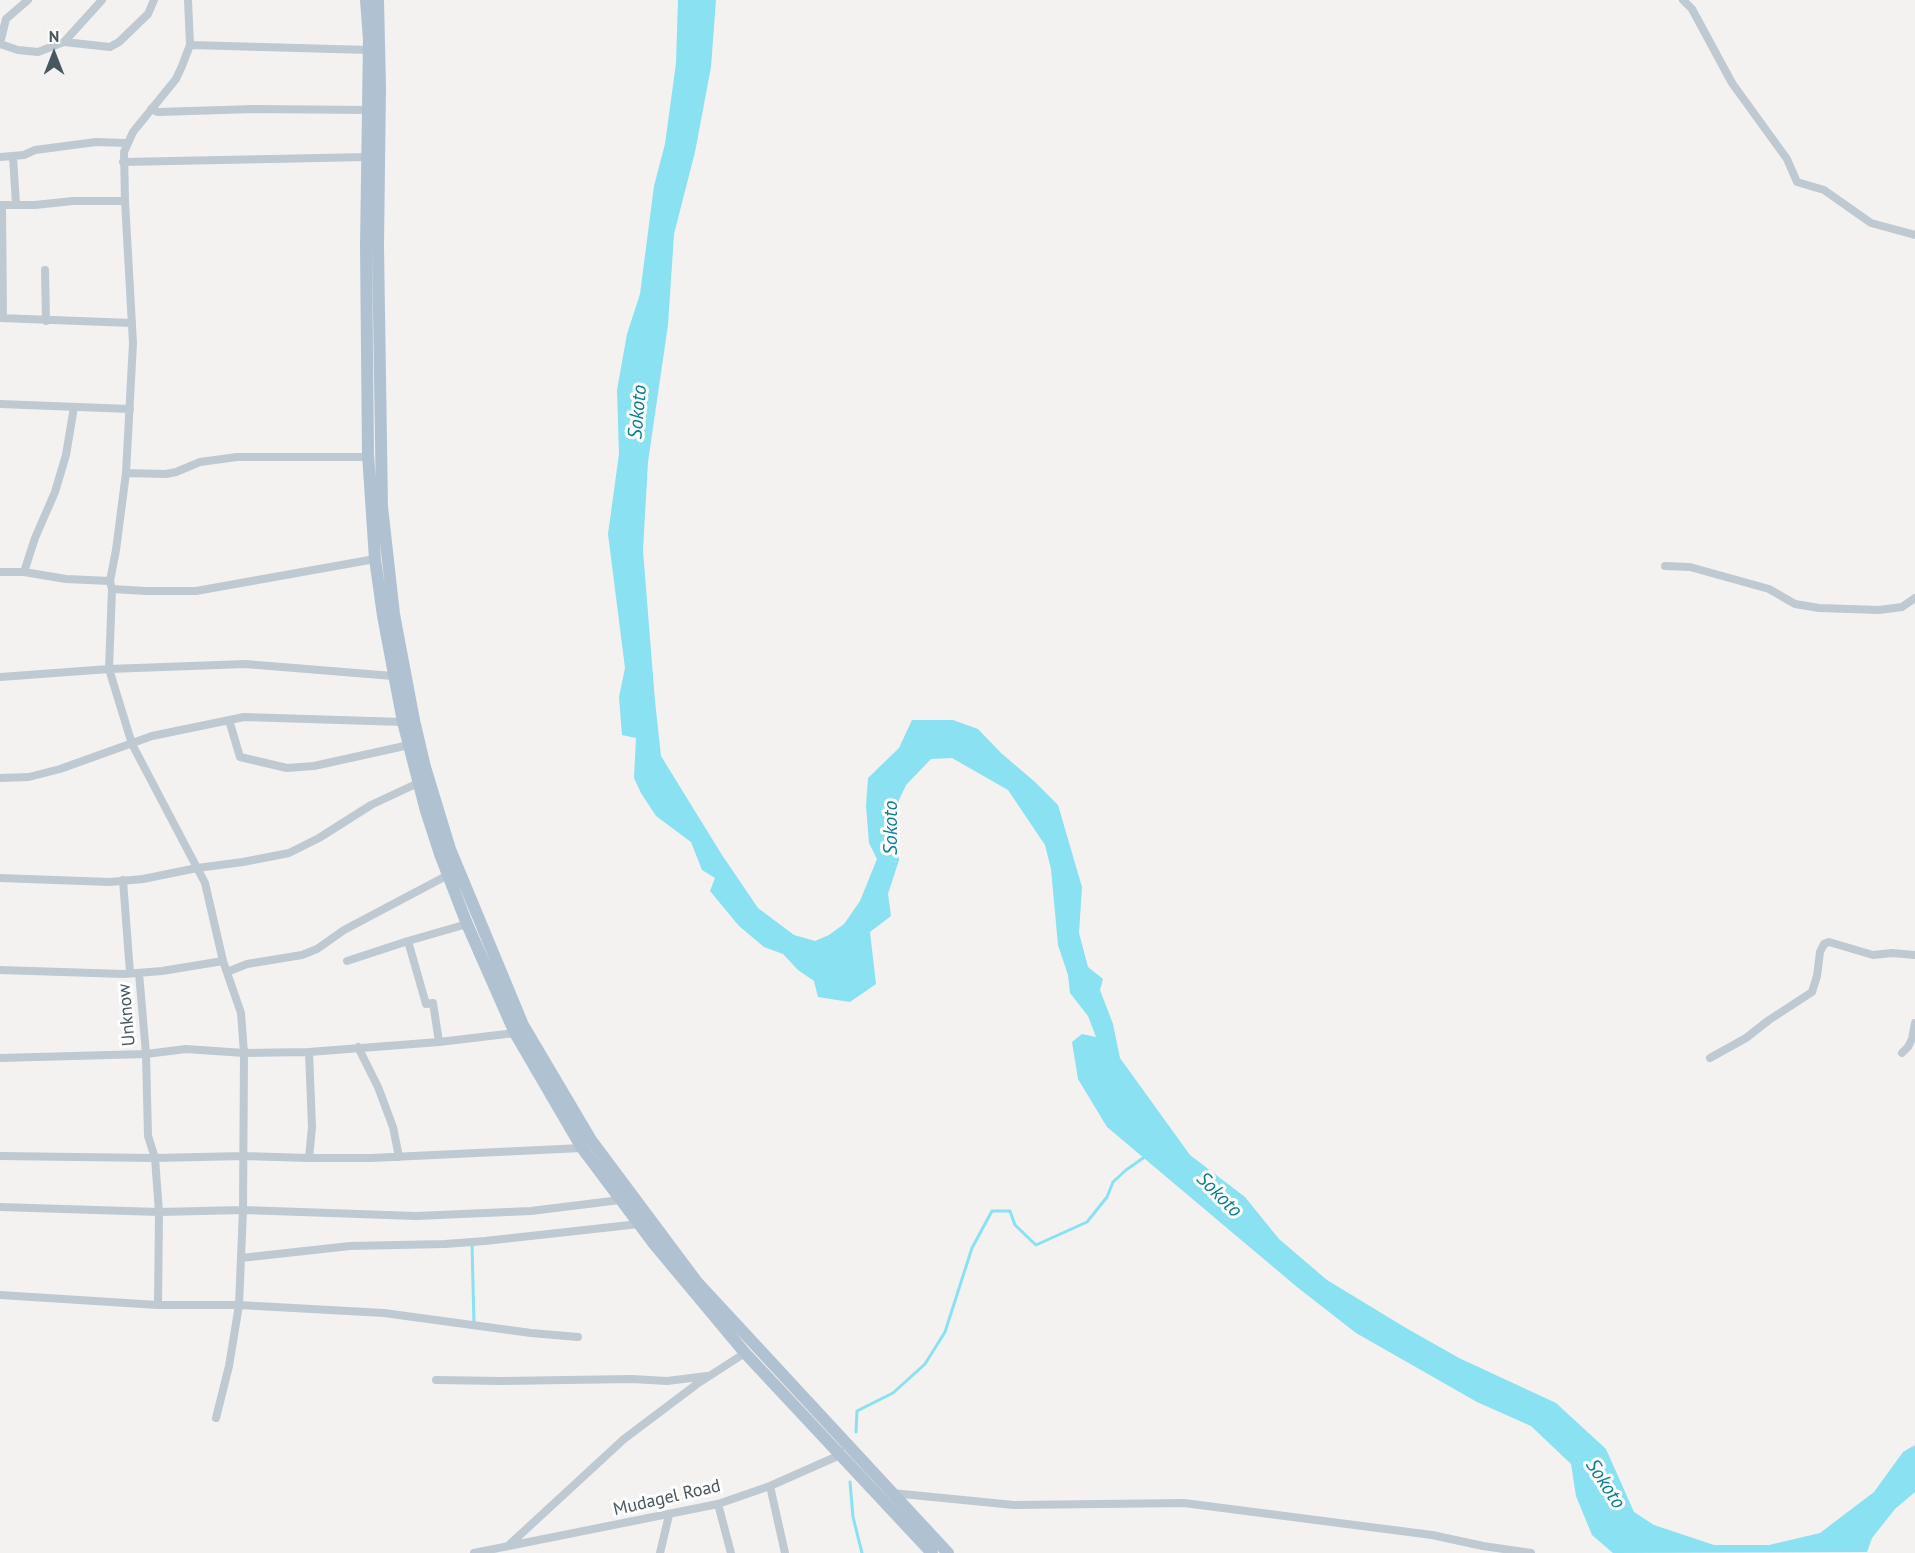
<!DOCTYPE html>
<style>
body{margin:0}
#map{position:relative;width:1915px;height:1553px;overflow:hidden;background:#f4f1f1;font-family:"PT Sans",sans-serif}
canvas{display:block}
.north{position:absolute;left:24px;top:24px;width:60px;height:60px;-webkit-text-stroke:4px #fff;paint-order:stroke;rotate:0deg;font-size:16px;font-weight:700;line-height:24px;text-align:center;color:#485660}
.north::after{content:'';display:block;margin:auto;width:21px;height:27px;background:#485660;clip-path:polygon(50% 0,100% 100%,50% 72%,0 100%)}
</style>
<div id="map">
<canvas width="1915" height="1553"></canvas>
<div class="north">N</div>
</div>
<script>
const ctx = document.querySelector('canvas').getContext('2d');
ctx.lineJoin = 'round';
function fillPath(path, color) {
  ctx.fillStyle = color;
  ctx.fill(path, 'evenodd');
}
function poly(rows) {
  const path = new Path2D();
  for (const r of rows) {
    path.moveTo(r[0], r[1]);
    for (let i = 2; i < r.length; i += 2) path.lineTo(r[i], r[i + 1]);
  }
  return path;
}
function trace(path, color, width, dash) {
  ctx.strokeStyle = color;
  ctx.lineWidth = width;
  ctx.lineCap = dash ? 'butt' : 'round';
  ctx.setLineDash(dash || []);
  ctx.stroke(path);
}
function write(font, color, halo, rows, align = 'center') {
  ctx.font = font + ' "PT Sans",sans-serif';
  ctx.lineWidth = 6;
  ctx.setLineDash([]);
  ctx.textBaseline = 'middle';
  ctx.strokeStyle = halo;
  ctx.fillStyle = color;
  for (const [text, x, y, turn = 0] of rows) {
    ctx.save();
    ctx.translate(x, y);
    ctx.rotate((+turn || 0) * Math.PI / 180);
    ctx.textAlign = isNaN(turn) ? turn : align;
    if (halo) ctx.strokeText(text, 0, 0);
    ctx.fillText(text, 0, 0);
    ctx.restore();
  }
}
fillPath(poly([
 [678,0,716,0,711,67,695,152,674,234,668,325,648,462,643,550,655,701,661,756,722,855,758,908,794,935,815,941,829,935,844,924,860,901,877,859,869,843,866,806,868,778,899,748,912,720,953,720,978,729,1001,753,1035,782,1058,805,1082,887,1079,933,1088,967,1103,979,1100,990,1113,1024,1120,1058,1190,1155,1245,1197,1279,1239,1327,1280,1406,1328,1459,1358,1556,1403,1606,1449,1634,1512,1654,1525,1714,1545,1769,1545,1820,1533,1874,1492,1903,1452,1915,1445,1915,1492,1895,1509,1872,1538,1867,1552,1613,1553,1592,1535,1576,1496,1571,1464,1531,1426,1477,1402,1356,1333,1297,1287,1107,1127,1078,1079,1072,1042,1082,1034,1096,1037,1088,1016,1070,993,1068,975,1058,945,1051,869,1045,845,1008,790,952,758,931,759,906,785,899,800,899,860,888,894,891,916,870,932,876,984,850,1002,818,997,814,981,798,970,783,954,764,947,739,926,710,891,715,878,702,870,691,842,656,816,641,793,634,778,636,738,622,735,619,697,625,668,608,534,619,454,617,390,627,334,640,294,654,186,665,144,676,63]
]), '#89e1f1');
trace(poly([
 [472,1244,474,1324],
 [856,1432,857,1411,893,1393,925,1364,945,1332,972,1248,992,1211,1010,1211,1015,1225,1036,1245,1087,1222,1107,1197,1113,1182,1126,1170,1146,1156],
 [850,1482,853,1517,862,1553]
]), '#89e1f1', 3);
trace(poly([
 [188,0,190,45,182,66,176,79,133,132,124,152,125,201,133,343,126,473,116,550,110,581,112,589,109,669,132,744,205,883,223,961,241,1013,244,1053,243,1210,239,1305,229,1366,216,1418],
 [1683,0,1692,9,1732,83,1787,159,1797,182,1824,190,1871,223,1915,235],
 [64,42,102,0],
 [0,43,6,19,28,0],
 [0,44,18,50,38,52,64,42,110,47,119,42,148,14,154,0],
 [190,45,369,50],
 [151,109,158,112,254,109,368,110],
 [13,156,16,205],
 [0,157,24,155,35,150,96,142,127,143],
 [123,162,368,157],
 [0,205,35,205,73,201,125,201],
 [2,205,3,318],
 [45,270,46,321],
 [0,318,132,323],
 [0,404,130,409],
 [126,473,166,474,176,472,200,462,237,457,369,457],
 [1665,566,1690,567,1769,589,1795,604,1819,608,1879,610,1902,607,1915,598],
 [0,572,24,572,66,579,110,581],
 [24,572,35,538,55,492,66,455,74,407],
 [112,589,146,591,196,591,375,559],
 [0,677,109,669,245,664,393,676],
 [229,720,240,757,287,768,314,766,409,745],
 [0,778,29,777,60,769,152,736,244,717,403,722],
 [0,878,110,882,143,879,197,868,243,862,289,853,319,838,371,805,418,783],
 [123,880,130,973],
 [408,941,467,924],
 [347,961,408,941,426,1004,433,1003,439,1042],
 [0,970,124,974,162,971,223,961],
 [227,972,247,964,302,955,317,949,344,930,448,875],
 [139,973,146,1054,148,1136,155,1158,159,1212,158,1305],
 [358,1047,378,1087,393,1127,399,1157],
 [309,1052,312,1127,309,1158],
 [1902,1053,1908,1047,1912,1039,1915,1023],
 [0,1058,146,1054,186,1049,244,1053,309,1052,439,1042,515,1033],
 [1710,1058,1746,1038,1769,1020,1812,992,1817,976,1820,952,1824,944,1829,942,1873,955,1892,953,1915,955],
 [0,1156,155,1158,243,1156,309,1158,371,1158,582,1148],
 [0,1207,159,1212,243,1210,416,1216,531,1211,620,1200],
 [241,1258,350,1246,445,1244,485,1241,639,1224],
 [0,1295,158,1305,239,1305,384,1313,531,1333,578,1337],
 [436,1380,502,1381,632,1379,667,1381,707,1376],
 [770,1486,785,1553],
 [892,1493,1014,1505,1184,1503,1432,1535,1483,1546,1531,1553],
 [718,1504,731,1553],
 [509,1545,624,1439,697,1384,745,1353],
 [474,1553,718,1504,770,1486,840,1455,840,1451],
 [660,1553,669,1515]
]), '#bec9d1', 8);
trace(poly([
 [366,0,369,40,366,246,368,454,375,559,383,616,403,722,426,811,440,854,467,924,515,1033,582,1148,654,1244,745,1353,932,1553],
 [378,0,380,87,378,246,382,507,394,614,414,720,425,767,450,849,523,1025,591,1140,697,1282,948,1553]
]), '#b0c2d1', 12);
write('18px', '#485660', '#fff', [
 ["Unknow",127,1015,-95],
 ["Mudagel Road",667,1498,-13]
]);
write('italic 20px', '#077f96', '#fff', [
 ["Sokoto",638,412,-85],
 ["Sokoto",891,828,-90],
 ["Sokoto",1219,1195,45],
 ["Sokoto",1605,1484,57]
]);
</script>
